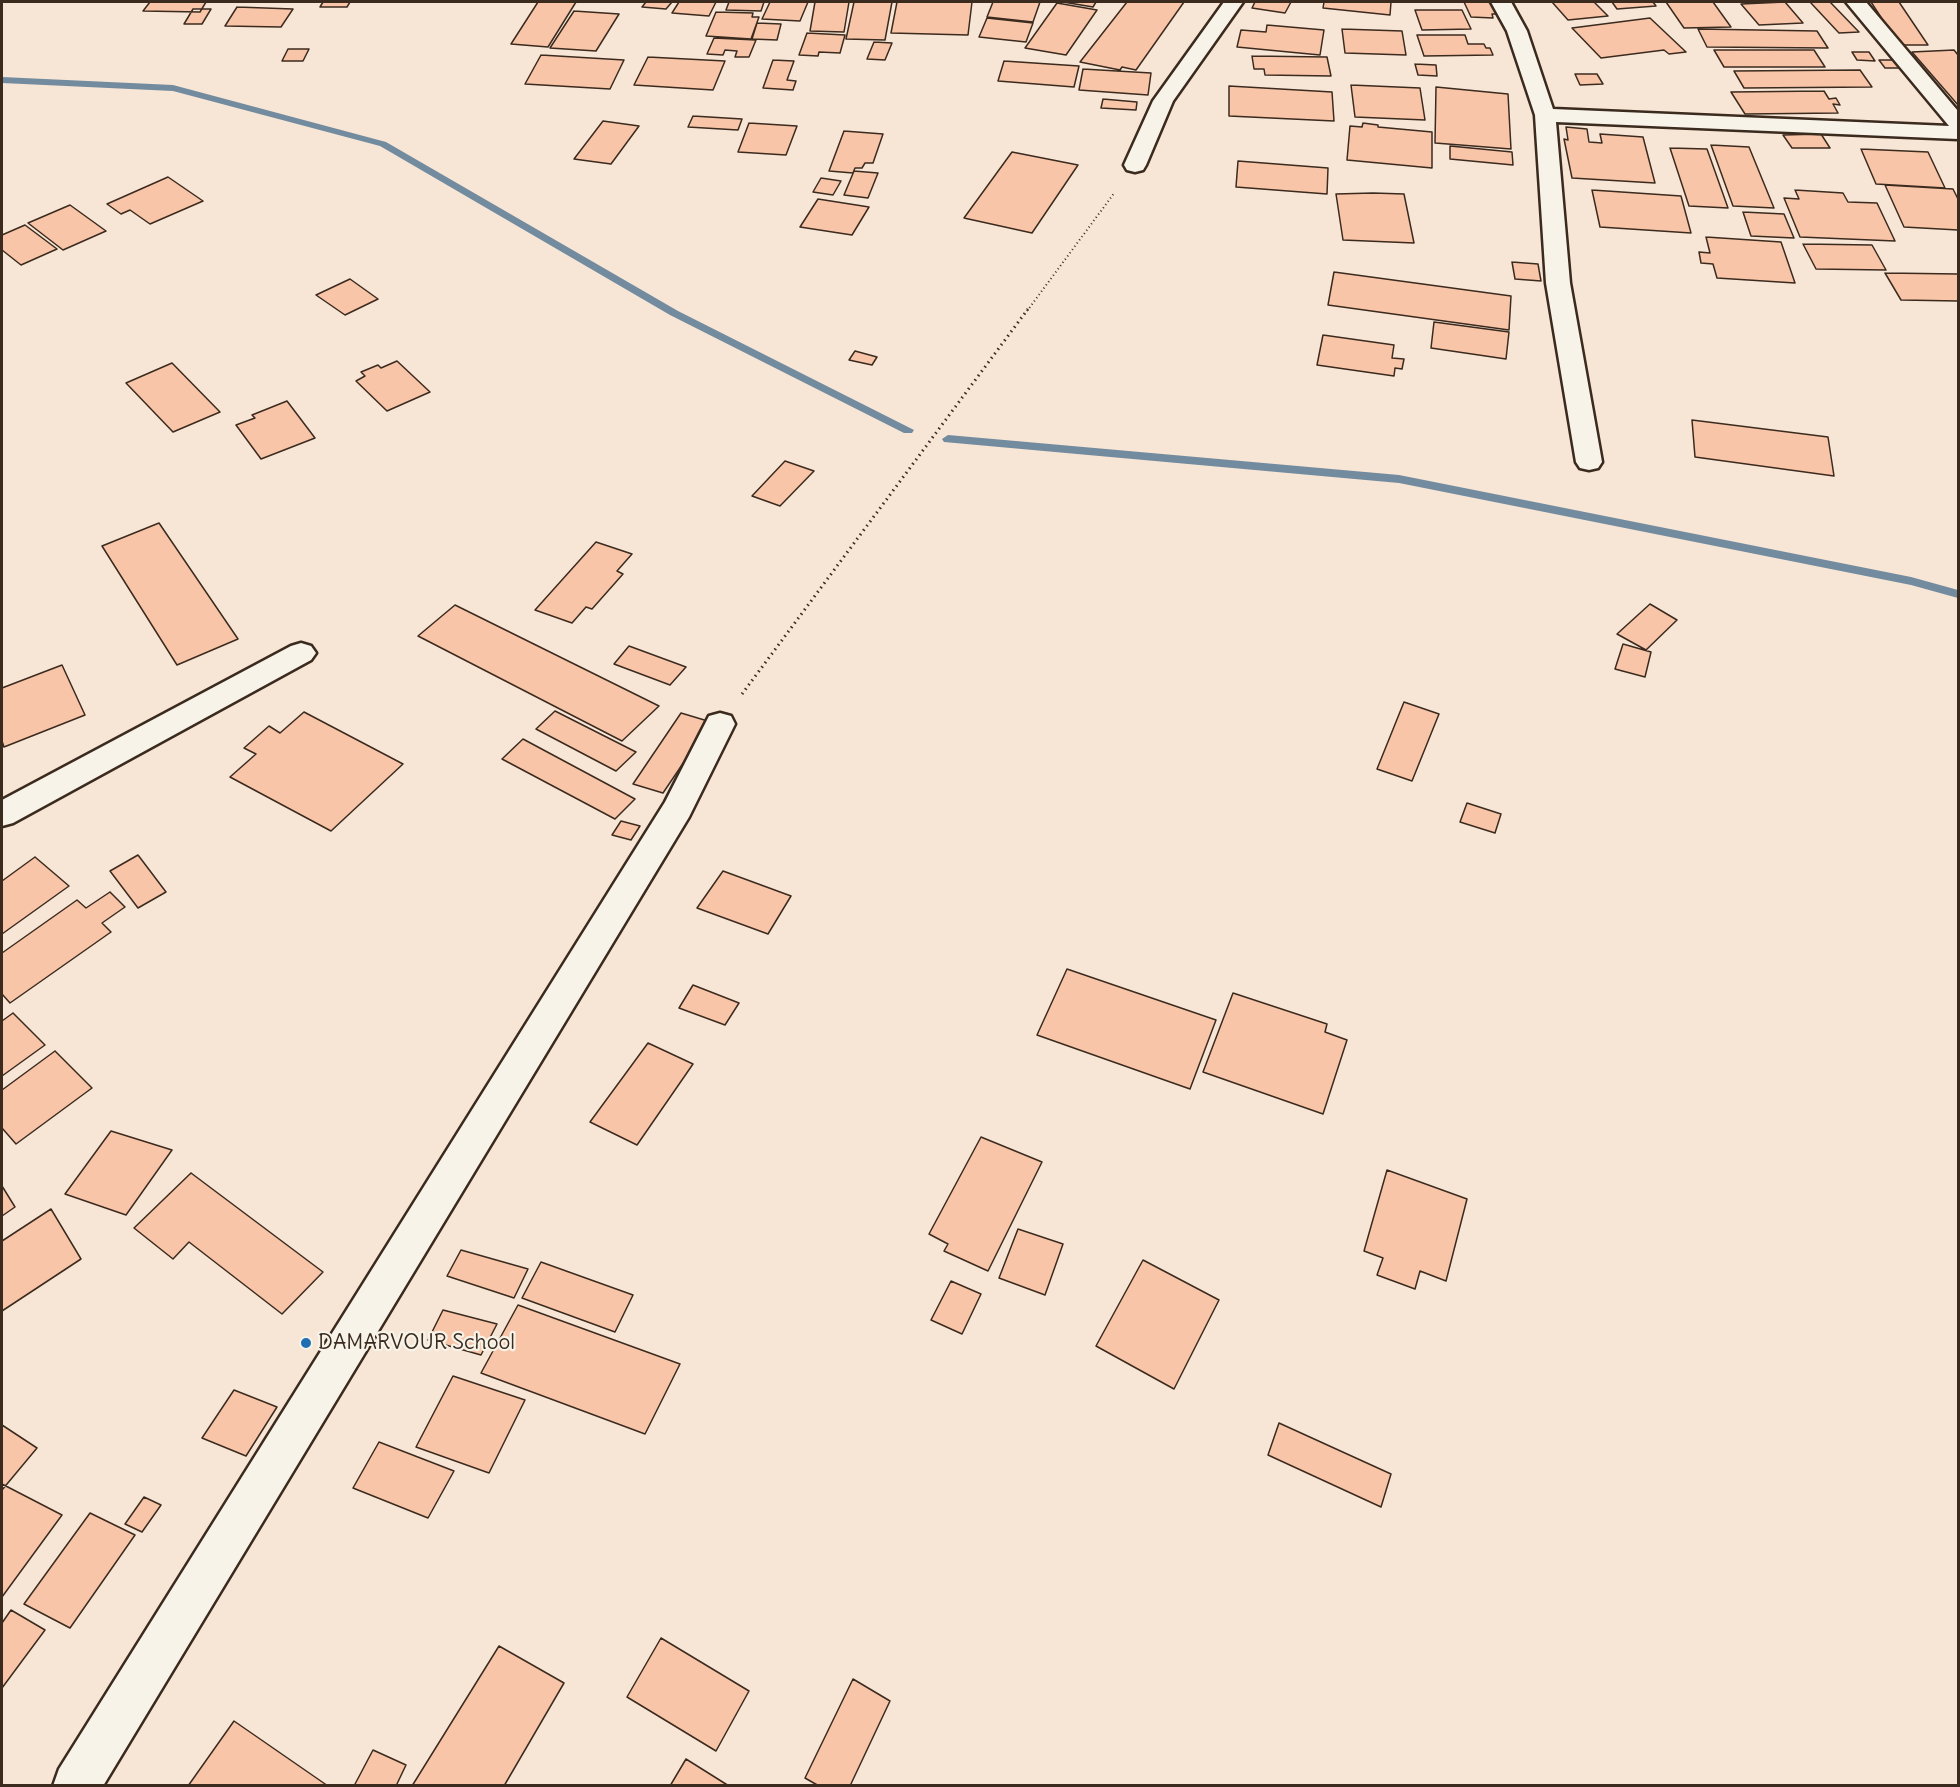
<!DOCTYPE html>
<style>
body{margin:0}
#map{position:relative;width:1960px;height:1787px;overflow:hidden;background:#f7e5d5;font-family:Delius,sans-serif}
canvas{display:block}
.frame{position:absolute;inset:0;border:3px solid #3b2a1e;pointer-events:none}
</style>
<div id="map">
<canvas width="1960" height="1787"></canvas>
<div class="frame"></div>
</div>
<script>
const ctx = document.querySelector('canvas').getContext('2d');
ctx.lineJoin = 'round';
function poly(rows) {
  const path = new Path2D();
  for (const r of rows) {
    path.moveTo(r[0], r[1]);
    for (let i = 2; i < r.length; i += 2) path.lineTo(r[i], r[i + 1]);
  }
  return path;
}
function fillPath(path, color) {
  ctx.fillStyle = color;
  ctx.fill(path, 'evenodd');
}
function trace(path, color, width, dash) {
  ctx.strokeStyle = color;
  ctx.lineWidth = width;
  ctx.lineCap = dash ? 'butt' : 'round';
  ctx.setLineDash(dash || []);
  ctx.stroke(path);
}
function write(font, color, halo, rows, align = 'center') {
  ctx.font = font + ' Delius,sans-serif';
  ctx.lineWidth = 4.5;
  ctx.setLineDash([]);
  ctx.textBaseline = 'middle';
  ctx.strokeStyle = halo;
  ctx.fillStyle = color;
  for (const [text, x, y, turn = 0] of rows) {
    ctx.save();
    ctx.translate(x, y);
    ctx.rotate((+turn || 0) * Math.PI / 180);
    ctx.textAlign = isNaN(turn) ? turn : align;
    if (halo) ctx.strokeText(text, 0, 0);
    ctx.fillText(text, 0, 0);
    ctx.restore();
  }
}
fillPath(poly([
 [2,77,173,85,386,142,678,311,914,430,912,433,904,433,670,315,380,146,173,91,2,83,2,77],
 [948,435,1399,475,1911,577,1958,590,1958,598,1911,585,1399,483,944,442,942,439,948,435]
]), '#738b9f');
const building = poly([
 [150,2,206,2,200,12,143,11,150,2],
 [323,2,350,2,347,7,320,7,323,2],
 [538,2,576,2,548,47,511,44,538,2],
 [646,2,672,2,666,9,642,7,646,2],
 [679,2,716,2,709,16,672,13,679,2],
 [729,2,764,2,761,11,726,10,729,2],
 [770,2,808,2,800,21,762,19,770,2],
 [815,2,849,2,844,32,810,31,815,2],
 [854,2,892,2,885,40,846,39,854,2],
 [897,2,972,2,968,35,891,33,897,2],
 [993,2,1040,2,1033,22,987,17,993,2],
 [1063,2,1096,2,1093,7,1063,2],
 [1127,2,1184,2,1136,70,1122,67,1120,70,1080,62,1127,2],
 [1255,2,1291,2,1285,13,1252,8,1255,2],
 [1324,2,1391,2,1390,15,1323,8,1324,2],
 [1464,2,1493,2,1498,14,1492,14,1493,18,1471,17,1464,2],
 [1552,2,1594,2,1608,16,1568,20,1552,2],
 [1612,2,1653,2,1656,6,1617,9,1612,2],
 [1666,2,1713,2,1731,27,1684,28,1666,2],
 [1785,2,1803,23,1759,25,1741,4,1785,2],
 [1810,2,1830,2,1859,32,1839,33,1810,2],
 [1871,2,1899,2,1928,45,1899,45,1871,2],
 [1057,3,1097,10,1066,55,1025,48,1057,3],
 [237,7,293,9,281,27,225,26,237,7],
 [193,9,211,9,202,24,184,24,193,9],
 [1415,10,1462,10,1471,29,1422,30,1415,10],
 [574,11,619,14,596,51,550,48,574,11],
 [716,12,753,13,752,17,759,17,751,39,706,36,716,12],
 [987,18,1033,23,1026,42,979,37,987,18],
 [1650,18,1686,52,1669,54,1664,50,1601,58,1572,28,1650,18],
 [757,23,781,24,777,40,752,39,757,23],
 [1267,25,1324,30,1320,55,1237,47,1241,30,1266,32,1267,25],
 [1342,29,1402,31,1406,55,1345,53,1342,29],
 [1698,29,1817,31,1828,48,1707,47,1698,29],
 [807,33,845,35,840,53,819,52,818,56,799,55,807,33],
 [1417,35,1465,35,1468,44,1484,44,1486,48,1490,48,1493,55,1424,56,1417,35],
 [714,38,756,40,749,57,735,57,737,51,725,50,723,55,707,54,714,38],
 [874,42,892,43,885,60,867,59,874,42],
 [288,49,309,49,303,61,282,61,288,49],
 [1714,50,1814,50,1825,67,1724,67,1714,50],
 [1954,50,1958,55,1958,105,1912,52,1954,50],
 [1852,52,1869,52,1875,61,1857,60,1852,52],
 [541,55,624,60,610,89,525,84,541,55],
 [1252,56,1327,57,1331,76,1265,75,1264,69,1254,69,1252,56],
 [648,57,725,61,713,90,634,85,648,57],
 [773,60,794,61,787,80,796,81,793,90,763,88,773,60],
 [1879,60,1895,60,1901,68,1885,68,1879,60],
 [1004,61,1079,66,1074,87,998,81,1004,61],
 [1415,64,1436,65,1437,76,1418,75,1415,64],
 [1083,69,1151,73,1148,95,1079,90,1083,69],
 [1860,70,1872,87,1744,88,1734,71,1860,70],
 [1575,74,1597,74,1603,84,1580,85,1575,74],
 [1351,85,1420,88,1425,120,1355,117,1351,85],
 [1229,86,1332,92,1334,121,1229,116,1229,86],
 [1436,87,1508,94,1511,149,1435,143,1436,87],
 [1824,91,1829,99,1836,98,1840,105,1833,104,1838,113,1745,114,1731,92,1824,91],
 [1103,99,1137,102,1136,110,1101,108,1103,99],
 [693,116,742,119,738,130,688,127,693,116],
 [603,121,639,126,611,164,574,159,603,121],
 [749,123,797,126,786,155,738,152,749,123],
 [1363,123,1378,125,1378,127,1432,132,1432,168,1347,160,1350,126,1362,127,1363,123],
 [1566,127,1587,129,1589,142,1602,143,1600,134,1643,137,1655,183,1572,178,1564,139,1568,140,1566,127],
 [844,131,883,134,873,163,865,163,862,168,855,168,853,173,829,171,844,131],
 [1821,134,1830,148,1792,148,1783,135,1821,134],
 [1711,145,1749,147,1774,208,1733,206,1711,145],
 [1450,146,1512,152,1513,165,1450,159,1450,146],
 [1670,148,1707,149,1728,208,1689,206,1670,148],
 [1861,149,1928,152,1945,188,1876,184,1861,149],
 [1012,152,1078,165,1032,233,964,218,1012,152],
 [1238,161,1328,168,1327,194,1236,187,1238,161],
 [854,171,878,173,868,198,844,195,854,171],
 [168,177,203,201,150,224,130,210,121,214,107,204,168,177],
 [821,178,841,181,833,195,813,192,821,178],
 [1885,185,1953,189,1958,199,1958,230,1904,227,1885,185],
 [1592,190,1681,196,1691,233,1600,227,1592,190],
 [1795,190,1843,193,1848,202,1877,203,1895,241,1800,237,1784,198,1799,199,1795,190],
 [1373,193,1404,194,1414,243,1343,240,1336,194,1373,193],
 [818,199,869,207,852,235,800,227,818,199],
 [70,205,106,231,63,250,28,223,70,205],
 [1743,212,1784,214,1794,238,1751,236,1743,212],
 [25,225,57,249,21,265,2,250,2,235,25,225],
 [1706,237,1781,242,1795,283,1717,278,1713,264,1701,263,1699,252,1710,253,1706,237],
 [1803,244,1872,245,1886,270,1816,269,1803,244],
 [1512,262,1538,264,1541,281,1515,279,1512,262],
 [1334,272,1511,296,1509,330,1328,305,1334,272],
 [1885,273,1958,274,1958,301,1901,300,1885,273],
 [350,279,378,299,345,315,316,295,350,279],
 [1434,322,1509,332,1506,359,1431,348,1434,322],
 [1323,335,1394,345,1392,358,1404,359,1402,369,1395,368,1394,376,1317,365,1323,335],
 [855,351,877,357,872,365,849,360,855,351],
 [397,361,430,392,387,411,356,381,365,376,361,372,378,365,381,368,397,361],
 [172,363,220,412,173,432,126,383,172,363],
 [287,401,315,438,261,459,236,425,255,418,252,415,287,401],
 [1692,420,1828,437,1834,476,1695,457,1692,420],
 [785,461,814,471,780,506,752,496,785,461],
 [159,523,238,639,177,665,102,546,159,523],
 [596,542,632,554,617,571,623,574,592,609,586,607,572,623,535,610,596,542],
 [1650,604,1677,620,1646,650,1617,634,1650,604],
 [455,605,659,706,622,741,418,636,455,605],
 [1623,644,1651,652,1645,677,1615,669,1623,644],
 [629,646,686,667,670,685,614,664,629,646],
 [62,665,85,715,4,747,2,741,2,688,62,665],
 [1404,702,1439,714,1412,781,1377,769,1404,702],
 [555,711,636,752,616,771,536,729,555,711],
 [304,712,403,764,331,831,230,777,256,754,244,748,269,726,280,733,304,712],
 [681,713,711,722,663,793,633,784,681,713],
 [523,739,635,799,615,819,502,759,523,739],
 [1467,803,1501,814,1495,833,1460,822,1467,803],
 [621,821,640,826,631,840,612,835,621,821],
 [138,855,166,892,138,908,110,871,138,855],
 [35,857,69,886,2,934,2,881,35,857],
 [723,871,791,896,768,934,697,908,723,871],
 [110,892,125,907,102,923,111,932,10,1003,2,994,2,953,77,900,86,908,110,892],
 [1067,969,1216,1020,1190,1089,1037,1035,1067,969],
 [693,985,739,1003,725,1025,679,1008,693,985],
 [1233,993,1327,1024,1325,1032,1347,1040,1323,1114,1203,1072,1233,993],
 [13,1013,45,1045,2,1076,2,1021,13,1013],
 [648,1043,693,1064,637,1145,590,1122,648,1043],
 [55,1051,92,1088,16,1144,2,1128,2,1090,55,1051],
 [111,1131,172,1150,126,1215,65,1194,111,1131],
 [981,1137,1042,1162,988,1271,944,1251,948,1244,929,1234,981,1137],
 [1387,1170,1467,1199,1446,1281,1420,1271,1415,1289,1377,1275,1383,1258,1364,1251,1387,1170],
 [191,1173,323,1272,282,1314,189,1242,173,1259,134,1228,191,1173],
 [2,1186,15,1207,2,1216,2,1186],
 [51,1209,81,1259,2,1311,2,1241,51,1209],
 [1018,1229,1063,1244,1045,1295,999,1278,1018,1229],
 [461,1250,528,1269,514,1298,447,1276,461,1250],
 [1143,1260,1219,1300,1174,1389,1096,1346,1143,1260],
 [541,1262,633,1295,615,1332,522,1298,541,1262],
 [951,1281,981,1294,962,1334,931,1320,951,1281],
 [518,1305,680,1364,645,1434,481,1373,518,1305],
 [443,1310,497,1324,481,1355,428,1340,443,1310],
 [453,1376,525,1400,489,1473,416,1447,453,1376],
 [234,1390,277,1407,246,1456,202,1438,234,1390],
 [1279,1423,1391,1474,1381,1507,1268,1455,1279,1423],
 [2,1425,37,1448,2,1490,2,1425],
 [379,1442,454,1471,428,1518,353,1488,379,1442],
 [2,1484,62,1515,2,1597,2,1484],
 [144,1497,161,1505,142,1532,125,1524,144,1497],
 [90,1513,135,1535,70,1628,24,1604,90,1513],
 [11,1610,45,1630,2,1688,2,1623,11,1610],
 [661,1638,749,1691,716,1751,627,1697,661,1638],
 [499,1646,564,1683,504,1786,412,1786,499,1646],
 [853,1679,890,1701,850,1786,819,1786,805,1778,853,1679],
 [234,1721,328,1786,188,1786,234,1721],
 [373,1750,406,1765,396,1786,354,1786,373,1750],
 [686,1759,729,1786,670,1786,686,1759]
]);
fillPath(building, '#f8c5a8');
trace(building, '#3b2a1e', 1.5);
const minor = poly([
 [1224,2,1243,2,1173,101,1146,165,1143,170,1135,172,1127,170,1124,165,1153,101,1224,2],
 [1491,2,1511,2,1527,31,1553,109,1949,126,1846,2,1866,2,1958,111,1958,139,1556,122,1570,283,1602,462,1598,468,1589,470,1580,468,1576,462,1546,283,1535,115,1507,31,1491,2],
 [301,643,311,646,316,653,311,660,13,823,2,826,2,800,291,646,301,643],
 [720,713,731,716,735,724,689,817,103,1786,53,1786,59,1769,665,802,709,716,720,713]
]);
trace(minor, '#3b2a1e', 5);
trace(poly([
 [1027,311,1115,192]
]), '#3b2a1e', 2, [1, 3]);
trace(poly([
 [742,694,1028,309]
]), '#3b2a1e', 3, [1.5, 4]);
fillPath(minor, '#f7f3e8');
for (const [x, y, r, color] of [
 [306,1343,6,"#1f6fb2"]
]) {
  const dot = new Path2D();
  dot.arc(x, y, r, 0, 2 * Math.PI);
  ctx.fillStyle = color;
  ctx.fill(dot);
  trace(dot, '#f7f3e8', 2);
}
write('21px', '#3b2a1e', '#f7f3e8', [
 ["DAMARVOUR School",318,1343]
], 'left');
</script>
